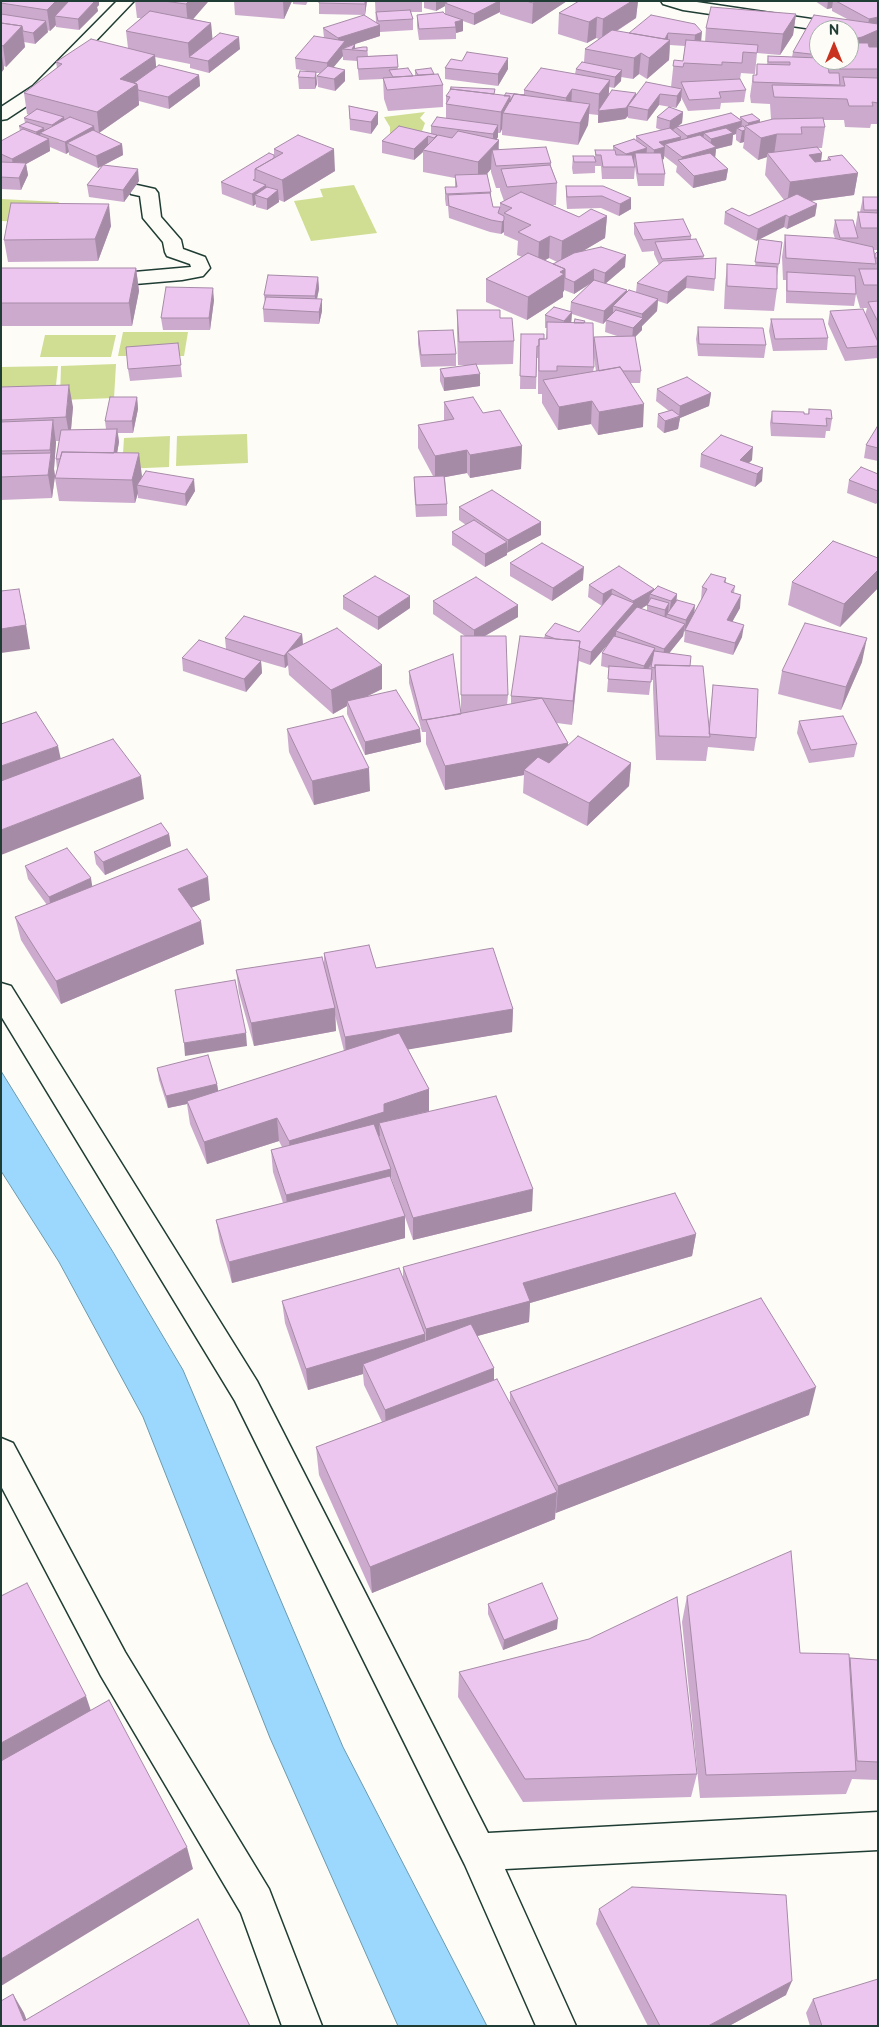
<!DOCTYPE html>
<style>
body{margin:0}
#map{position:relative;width:879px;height:2027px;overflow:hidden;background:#fdfcf7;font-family:"Balsamiq Sans",sans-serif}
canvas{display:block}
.frame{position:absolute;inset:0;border:2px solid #1f3d34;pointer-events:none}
.north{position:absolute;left:809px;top:20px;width:50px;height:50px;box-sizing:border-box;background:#fdfcf7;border:1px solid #a4b0a9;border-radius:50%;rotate:0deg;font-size:14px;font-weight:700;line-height:20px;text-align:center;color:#1f3d34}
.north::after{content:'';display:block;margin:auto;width:18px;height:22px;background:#c8321e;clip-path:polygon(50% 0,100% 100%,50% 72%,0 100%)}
</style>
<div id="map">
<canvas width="879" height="2027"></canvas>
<div class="frame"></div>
<div class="north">N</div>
</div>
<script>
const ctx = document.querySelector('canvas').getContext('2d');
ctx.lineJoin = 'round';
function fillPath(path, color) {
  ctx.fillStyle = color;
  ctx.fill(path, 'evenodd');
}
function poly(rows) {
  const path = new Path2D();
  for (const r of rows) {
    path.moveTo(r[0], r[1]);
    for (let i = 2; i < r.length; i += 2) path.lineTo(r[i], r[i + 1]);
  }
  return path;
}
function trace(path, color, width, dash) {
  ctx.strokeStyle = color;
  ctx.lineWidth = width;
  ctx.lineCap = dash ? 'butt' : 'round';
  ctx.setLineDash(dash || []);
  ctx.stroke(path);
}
fillPath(poly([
 [425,112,420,118,425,123,422,131,411,138,390,133,390,127,384,117],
 [354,185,377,233,311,241,294,201,323,197,320,189],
 [1,199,59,202,50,223,1,221],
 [123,332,188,332,184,356,118,356],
 [45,335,116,335,111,357,40,357],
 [116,364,114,398,60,400,61,366],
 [58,366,54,404,1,405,1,367],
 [247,434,248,463,176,466,177,436],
 [170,436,169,467,122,469,124,438]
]), '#cfde92');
const water = poly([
 [1,1071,113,1252,183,1370,343,1747,487,2026,398,2026,270,1738,143,1417,59,1262,1,1171,1,1071]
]);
fillPath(water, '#9cd8fd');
trace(water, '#6a9aad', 1);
const minor = poly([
 [117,1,134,1,45,94,7,119,1,120,1,107,33,86,117,1],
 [661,1,690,1,845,24,878,32,878,42,849,35,849,30,819,30,683,10,663,4,661,1],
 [137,185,155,189,158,193,161,217,181,240,183,249,205,257,210,268,203,276,182,280,100,287,93,285,91,281,93,277,100,275,191,267,190,264,167,256,165,252,163,242,143,218,140,196,131,194,128,190,131,186,137,185],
 [1,983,11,986,257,1381,488,1833,878,1812,878,1850,505,1869,576,2026,536,2026,465,1865,235,1401,1,1016,1,983],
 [1,1438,13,1443,125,1652,269,1889,322,2026,282,2026,241,1913,101,1676,1,1486,1,1438]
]);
trace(minor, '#1f3d34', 3);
fillPath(minor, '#fdfcf7');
fillPath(poly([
 [1,1,99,1,99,5,97,7,98,11,79,30,56,27,56,25,50,31,47,30,48,32,35,44,24,42,25,47,6,67,4,66,4,69,1,73],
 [135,1,208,1,193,19,211,23,212,39,240,49,209,73,190,68,190,64,155,57,156,67,199,75,200,86,169,109,139,101,139,105,99,133,122,144,123,155,104,165,139,181,124,202,89,197,87,185,102,166,98,168,69,155,69,152,66,154,50,147,50,151,26,164,28,175,21,190,1,189,1,141,20,131,19,126,25,123,24,118,29,115,27,114,24,93,57,68,56,62,128,48,126,31,141,18,137,18],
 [234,1,292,1,284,19,235,15],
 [293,1,308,1,306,5,293,4],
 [319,1,367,1,365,15,319,14],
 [375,1,422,1,422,12,411,12,413,19,413,30,380,32,380,36,355,44,355,48,367,47,368,56,397,55,398,69,413,76,415,76,415,70,434,74,443,85,443,107,388,111,384,99,383,79,359,80,357,61,343,60,343,56,333,67,345,81,335,91,318,87,317,76,320,73,316,73,317,84,315,89,299,89,298,77,312,72,296,69,295,58,324,38,323,28,376,23],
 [424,1,567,1,532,24,500,14,500,12,474,25,463,21,463,31,456,33,456,39,419,40,417,26,417,15,445,14,445,6,436,11,424,8],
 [579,1,638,1,636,18,617,31,629,33,695,24,701,41,705,42,706,28,796,14,793,35,780,55,757,53,755,74,741,73,740,79,746,90,744,102,721,103,720,109,688,111,681,97,681,100,676,108,659,105,647,121,628,118,628,116,625,119,598,123,598,115,589,114,588,125,578,145,502,135,502,129,500,133,498,133,498,137,496,139,499,150,551,163,551,166,557,183,556,205,552,205,579,217,607,216,605,238,583,251,625,267,605,283,627,290,626,293,636,292,637,283,659,265,654,254,654,251,642,252,634,234,634,223,691,236,691,239,704,256,703,259,715,279,714,291,686,288,667,304,658,301,657,311,642,326,642,330,635,337,641,371,640,383,631,383,643,427,598,435,591,424,558,430,542,403,542,394,538,394,538,358,537,358,536,389,520,389,521,334,546,339,547,328,545,328,545,315,570,312,571,302,590,284,574,294,564,290,563,292,563,297,527,320,486,302,486,279,522,257,517,255,518,241,504,235,504,232,501,234,490,232,449,218,448,206,446,206,445,199,445,187,455,187,455,178,423,172,423,152,414,160,382,153,382,141,431,133,431,126,446,118,446,96,494,94,504,96,524,95,524,90,575,74,576,69,584,62,585,49,599,39,596,38,587,43,558,34,559,13],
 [670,45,685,46,683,61,674,60,671,87,636,96,636,93,609,95,609,87,614,88,621,81,621,77,633,79,639,74,647,79,669,60],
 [491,169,491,172,496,188,500,188,500,190,504,201,500,203,500,207,493,207,491,199,491,192,487,174],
 [549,258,557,262,553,264,545,260],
 [572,314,603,324,606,321,605,332,620,337,594,337,593,346,585,323,585,321,571,323],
 [593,351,596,371,593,372,594,367],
 [815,1,878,1,878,124,871,124,870,128,845,127,844,120,823,120,825,127,822,148,818,148,822,153,821,161,827,160,828,157,842,155,858,173,854,195,811,201,817,204,815,216,787,229,784,227,756,241,724,224,725,212,732,208,749,216,784,200,765,175,767,157,758,160,743,148,744,142,740,143,736,140,736,134,733,135,732,145,716,149,715,157,728,169,726,180,693,188,676,172,677,166,664,156,664,159,662,160,665,174,664,186,638,186,635,167,634,179,602,179,601,166,595,166,595,173,573,174,572,168,573,156,594,156,595,157,595,150,613,150,613,146,634,139,636,140,636,136,661,130,656,128,657,117,669,107,683,112,682,123,677,127,731,113,740,119,740,117,752,114,760,120,760,122,774,119,771,119,770,104,751,103,750,96,753,75,756,75,757,64,767,64,768,56,792,57,793,52,814,15,849,20,832,11,832,8,827,9],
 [819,30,849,30,849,60,819,60],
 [445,68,508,69,498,86,445,79],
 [349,106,378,112,378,124,371,134,350,130],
 [274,149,335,171,284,202,279,200,279,202,267,210,256,207,256,204,253,206,222,194,221,182,274,155],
 [566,186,603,186,631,209,619,216,601,208,567,209,566,198],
 [863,197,878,197,878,250,874,250,875,254,878,251,878,358,845,361,828,324,830,311,865,315,867,308,860,308,856,294,854,306,786,303,786,280,783,280,782,257,785,235,835,239,833,232,835,220,855,229,858,212,860,212],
 [111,226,98,261,8,262,4,240],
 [759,239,782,242,777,276,777,289,774,311,724,309,725,287,727,264,755,266],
 [1,268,136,268,139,291,132,326,1,326],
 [318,277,319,289,317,299,322,311,319,324,264,322,263,309,265,303,264,295],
 [214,300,210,330,163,330,161,318],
 [457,310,500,318,514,341,513,364,476,365,480,374,480,386,444,391,440,381,440,369,475,365,458,365,457,332],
 [771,319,828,338,827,350,773,351,769,331],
 [698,327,766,345,764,358,698,356,696,339],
 [418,331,456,354,456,366,421,367,418,344],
 [178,343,182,377,130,381,128,369],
 [1,387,73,407,71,430,106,429,105,421,137,397,138,409,133,433,118,433,119,442,117,453,139,453,141,478,195,491,186,506,138,498,138,493,135,503,59,501,55,478,57,469,56,459,59,441,56,441,54,469,55,476,52,498,1,500],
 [657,389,711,393,709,406,680,418,678,429,664,433,657,427,658,414,669,411,656,401],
 [444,402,483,413,522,446,521,469,470,478,467,473,445,477,447,504,447,516,416,517,414,489,414,477,433,476,418,448,418,425,444,421],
 [809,409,832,419,830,431,826,431,825,438,771,436,770,423,772,411,808,414],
 [878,427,878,461,864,458,866,445],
 [701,454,752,460,749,463,762,481,755,487,700,467],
 [878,474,878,502,876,504,847,493,849,480],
 [459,507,541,522,541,535,507,552,507,555,485,567,452,545,452,532,466,525,459,520],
 [878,558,878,588,840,627,788,605,792,582],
 [510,563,583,580,552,601,510,576],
 [726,578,726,583,735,586,734,593,740,608,732,622,742,637,733,655,684,642,685,631,684,632,683,636,669,653,690,666,709,727,713,685,756,738,754,751,708,747,706,761,656,760,653,689,653,680,651,680,649,695,607,692,609,668,601,666,602,653,608,644,590,665,579,661,572,725,557,723,568,743,568,745,631,763,629,786,587,826,523,793,524,775,445,790,426,744,426,732,422,732,409,683,409,671,461,714,461,636,465,636,433,614,433,601,518,605,518,617,485,636,508,695,507,705,511,704,511,696,544,638,545,635,579,632,602,606,588,597,589,585,654,589,677,594,676,601,694,613,701,600,702,587],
 [647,605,647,611,641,609],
 [343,596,410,596,410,608,378,630,343,609],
 [302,634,303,644,382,689,368,696,420,729,421,742,365,755,347,714,347,706,333,714,289,675,288,665,285,668,261,661,262,673,246,692,183,671,182,658,226,649,225,638],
 [862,662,841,710,778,694,782,671],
 [799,721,857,744,854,757,809,763,797,733],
 [287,729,370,791,314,805,289,752],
 [169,834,171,846,105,875,96,864,94,852],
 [25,866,93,887,210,900,191,908,204,944,61,1004,21,940,15,917,47,905,28,879],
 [324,953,376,968,513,1009,512,1032,408,1049,429,1089,429,1111,532,1211,413,1240,391,1177,391,1180,405,1216,405,1238,232,1283,220,1242,216,1220,283,1203,273,1172,271,1150,282,1147,279,1141,207,1164,190,1124,187,1104,168,1108,159,1080,157,1068,217,1084,218,1091,344,1051,335,1015,336,1031,254,1046,239,993,236,970,324,965],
 [696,1234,692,1256,530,1303,529,1322,477,1336,494,1368,494,1380,510,1403,510,1392,809,1415,555,1513,555,1519,372,1593,319,1475,316,1447,382,1422,364,1385,363,1374,308,1390,285,1323,282,1301,403,1280,403,1267],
 [687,1596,800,1653,850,1658,878,1660,878,1780,852,1779,846,1794,700,1798,682,1622],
 [488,1604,557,1629,503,1650,488,1614],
 [459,1672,697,1774,691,1797,523,1802,458,1697],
 [599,1909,786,1995,729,2026,648,2026,596,1924],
 [813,1999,878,2026,810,2026,806,2013]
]), '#ccaace');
fillPath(poly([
 [56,1,68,1,70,12,55,16,56,25,50,31,47,10],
 [95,1,99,1,99,5,97,7,98,11,79,30,78,19],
 [189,1,208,2,188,25,186,4],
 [283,1,292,1,284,19],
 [365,1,367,1,365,15],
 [436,1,452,1,445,3,445,6,436,11],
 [499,1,500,1,500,12,474,25,474,14],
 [536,1,567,1,532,24,533,3],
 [632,1,638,1,636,18,602,40,603,19],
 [828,1,833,1,832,8,827,9],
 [796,14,793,35,780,55,783,34],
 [597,17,596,38,587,43,589,22],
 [878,17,878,27,867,30,869,19],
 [463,20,463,31,456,33,455,22],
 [46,21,48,32,35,44,33,33],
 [211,23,213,44,189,57,188,43],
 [380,25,380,36,355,44,355,50,352,49,355,44,346,47,346,49,342,49,343,56,328,74,327,63,338,49,338,38],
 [22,26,25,47,6,67,3,46],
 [878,30,878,49,849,60,849,40],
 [702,32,701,43,694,47,695,35],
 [668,33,668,42,670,40,669,60,647,79,649,58,663,42],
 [239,37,240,49,209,73,208,61],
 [1,49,4,69,1,73],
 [641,53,639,74,633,79,634,58],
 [155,55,157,76,138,89,139,105,99,133,97,112,120,79],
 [508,58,508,69,498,86,498,74],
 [345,70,345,81,335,91,334,79],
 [622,70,621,81,614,88,615,77],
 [316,72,317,84,315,89,315,78],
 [199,75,200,86,169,109,168,97],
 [610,80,608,101,636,93,635,105,628,106,628,116,625,119,598,123,599,94],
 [572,89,571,111,565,119,566,98],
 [682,89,681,100,676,108,677,96],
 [660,94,659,105,647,121,648,110],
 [510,96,510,114,503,113,502,129,500,133,501,112],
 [590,104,588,125,578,145,580,123],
 [378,112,378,124,371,134,371,122],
 [683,112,682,123,669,133,670,121],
 [64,117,66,128,54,137,52,125],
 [760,120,758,131,748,128,748,123],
 [742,121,741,131,737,128,736,134,733,135,732,145,716,149,715,159,681,163,682,157,710,149,711,139,704,133,703,143,686,147,687,136],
 [498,125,498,137,493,146,493,134],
 [94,126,96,138,67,143,69,152,66,154,65,142],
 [44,128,45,134,40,133,42,142,38,144,36,132],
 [745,130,744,142,740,143,742,131],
 [777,134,774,155,767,153,767,157,758,160,761,138],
 [428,136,428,148,423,150,423,152,414,160,414,149],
 [681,137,680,148,665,144,664,159,653,162,654,150,659,142],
 [49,139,50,151,26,164,28,175,21,190,19,178,14,171,12,159],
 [499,140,498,162,492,150,491,169,478,184,478,162],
 [122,144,123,155,98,168,96,156],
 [647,148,646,159,635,153,634,163,625,166,626,154],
 [334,149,335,171,284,202,282,180],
 [822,153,819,175,809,155],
 [138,169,139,181,124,202,123,190],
 [728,169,726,180,693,188,694,176],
 [858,173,854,195,787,204,790,182],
 [266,185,267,197,255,195,256,204,253,206,252,194],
 [278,190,279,202,267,210,267,199],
 [631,198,631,209,619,216,620,204],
 [109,204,111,226,98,261,95,239],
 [817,204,815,216,787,229,789,217],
 [786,215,784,227,756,241,758,229],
 [607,216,605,238,561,264,562,241],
 [504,220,504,232,501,234,502,222],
 [550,236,549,258,538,264,539,242],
 [626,255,625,267,604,285,605,273],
 [136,268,139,291,132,326,129,303],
 [565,269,564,291,563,292,563,297,527,320,528,297],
 [594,269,594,281,574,294,574,282],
 [687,276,686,288,667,304,668,292],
 [318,277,319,289,315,308,315,296],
 [213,288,214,300,210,330,209,318],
 [627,290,626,302,613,306,613,315,606,320,606,321,603,324,604,311],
 [322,299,322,311,319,324,319,312],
 [658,299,657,311,642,326,642,330,632,340,633,328,642,319,642,314],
 [572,312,571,325,563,333,564,321],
 [480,374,480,386,444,391,444,378],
 [69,385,73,407,70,440,66,417],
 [711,393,709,406,680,418,678,429,664,433,665,421,679,417,680,406],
 [137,397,138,409,133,433,132,421],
 [592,401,591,424,558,430,559,407],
 [644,404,643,427,598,435,599,412],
 [53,420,56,443,54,469,55,476,52,498,48,475,51,456,50,450],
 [117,429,119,442,114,471,113,459],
 [522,446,521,469,470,478,470,455],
 [753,447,752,460,742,469,740,460],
 [467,450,467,473,435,479,435,456],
 [139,453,142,476,140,486,137,485,138,493,135,503,132,480],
 [763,468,762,481,755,487,757,474],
 [194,479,195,491,186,506,185,494],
 [541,522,541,535,507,553,508,540],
 [507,542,507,555,485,567,485,554],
 [584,567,583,580,552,601,553,588],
 [878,570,878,588,840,627,844,604],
 [612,589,611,601,602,607,603,594],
 [654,589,654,595,650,594,649,604,633,613,616,631,616,635,590,665,591,652,633,604,633,601],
 [677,594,676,606,669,614,671,601],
 [741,595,740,608,726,633,727,620],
 [410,596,410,608,378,630,378,617],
 [669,603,668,615,667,614,666,618,664,623,665,610],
 [518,605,518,617,474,642,474,630],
 [695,605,694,618,685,630,684,633,686,620],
 [24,612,30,649,1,653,1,629],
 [685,624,683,636,663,661,664,649],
 [744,625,742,637,733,655,735,643],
 [302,634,303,646,287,652],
 [867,638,862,662,841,710,846,687],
 [580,641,578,664,572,725,573,701],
 [655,648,653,661,642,679,644,666],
 [287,652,288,665,285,668,284,656],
 [261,661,262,673,246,692,244,679],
 [382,665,382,689,349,705,347,701,347,706,333,714,331,690],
 [420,729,421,742,365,755,365,742],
 [568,743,567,766,524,770,524,775,445,790,445,766],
 [58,746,63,769,1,791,1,766],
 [631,763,629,786,587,826,589,803],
 [369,768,370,791,314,805,312,781],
 [141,776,144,799,1,855,1,830],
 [169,834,171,846,105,875,103,862],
 [208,877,210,900,181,912,178,889],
 [91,878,93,891,51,909,49,897],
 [201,921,204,944,61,1004,56,981],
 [335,1008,336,1031,254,1046,251,1023],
 [513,1009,512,1032,346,1060,345,1037],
 [246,1033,247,1046,185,1056,184,1043],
 [217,1084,219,1096,187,1101,187,1104,168,1108,166,1096],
 [429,1089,429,1111,379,1123,380,1136,291,1164,289,1141,384,1104],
 [277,1118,279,1141,207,1164,204,1142],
 [391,1169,391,1192,288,1217,286,1195],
 [533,1189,532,1211,413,1240,413,1218],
 [405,1216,405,1238,232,1283,229,1262],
 [696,1234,692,1256,530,1303,529,1322,426,1350,426,1329,523,1283],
 [425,1334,425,1356,363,1364,363,1374,308,1390,306,1369],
 [494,1368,494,1389,386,1430,385,1410],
 [816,1387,809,1415,556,1513,558,1486],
 [557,1492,555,1519,372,1593,370,1567],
 [558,1619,557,1629,503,1650,504,1640],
 [86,1696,94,1720,1,1772,1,1743],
 [187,1847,193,1869,1,1986,1,1959],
 [792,1981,786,1995,729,2026,708,2026],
 [13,1994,24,2013,29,2026,24,2021]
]), '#a68ba7');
const building = poly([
 [1,1,56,1,47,10,1,3,1,1],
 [69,1,95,1,78,19,55,16,69,1],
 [164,1,189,1,186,4,164,1],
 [319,1,365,1,365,4,319,3,319,1],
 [449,1,499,1,474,14,445,3,449,1],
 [526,1,536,1,533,3,526,1],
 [579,1,632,1,603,19,597,17,589,22,559,13,579,1],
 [836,1,878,1,878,17,869,19,836,1],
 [711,7,796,14,783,34,706,28,711,7],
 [410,10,413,19,378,21,376,12,410,10],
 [150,11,211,23,188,43,126,31,150,11],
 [443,12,445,14,463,20,455,22,456,27,419,29,417,15,443,12],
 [1,14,46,21,33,33,23,31,22,26,1,23,1,14],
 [364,15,380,25,338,38,323,28,364,15],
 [651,15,695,24,702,32,695,35,668,33,665,39,629,33,651,15],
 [814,15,878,24,878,30,862,37,849,40,849,30,819,30,819,55,793,52,814,15],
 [1,23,22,26,3,46,1,45,1,23],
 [612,30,670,40,649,58,641,53,634,58,585,49,612,30],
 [220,33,239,37,208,61,189,57,220,33],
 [314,36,345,41,327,63,295,58,314,36],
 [91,39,155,55,120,79,137,84,97,112,24,93,62,64,56,62,91,39],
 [686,40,758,45,757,53,743,52,742,63,722,62,722,65,684,63,683,67,673,66,674,60,683,61,686,40],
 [849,43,868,43,869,47,878,47,878,69,833,69,831,60,849,60,849,43],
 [355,44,352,49,363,47,367,47,367,51,342,49,355,44],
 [467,52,508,58,498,74,445,68,451,59,462,61,467,52],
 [397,55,398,67,358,69,357,57,397,55],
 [768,56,819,58,819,60,827,60,829,73,839,73,840,85,753,82,753,75,757,75,757,64,790,65,790,62,768,62,768,56],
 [582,62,622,70,615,77,576,69,582,62],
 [159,65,199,75,168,97,138,90,137,84,134,83,159,65],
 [328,66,345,70,334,79,317,76,328,66],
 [408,68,413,76,393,77,389,70,408,68],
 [431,68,434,74,418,75,415,70,431,68],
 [541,68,610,80,599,94,572,89,566,98,524,90,541,68],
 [300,71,316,72,315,78,298,77,300,71],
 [438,74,443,85,387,90,383,78,438,74],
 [843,77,878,78,878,103,872,102,873,106,849,106,847,99,774,97,772,85,845,86,843,77],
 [740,79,746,90,719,92,721,98,689,100,681,82,740,79],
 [646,82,682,89,677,96,660,94,648,110,628,106,646,82],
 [451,87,495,89,494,94,451,89,450,90,451,87],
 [451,89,510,96,501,112,446,104,450,97,446,96,451,89],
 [612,90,636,93,626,108,598,111,612,90],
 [506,93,525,95,514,94,510,102,510,96,504,96,506,93],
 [514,94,590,104,580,123,503,113,514,94],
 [349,106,378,112,371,122,350,119,349,106],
 [669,107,683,112,670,121,657,117,669,107],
 [37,109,64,117,52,125,24,118,37,109],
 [731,113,742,121,687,136,676,127,731,113],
 [752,114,760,120,748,123,740,117,752,114],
 [70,117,94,126,65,142,40,133,70,117],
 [437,117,498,125,493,134,431,126,437,117],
 [823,118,825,127,801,127,802,134,777,134,761,138,745,126,773,119,823,118],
 [27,122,44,128,36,132,19,126,27,122],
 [399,126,437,135,434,138,428,136,414,149,382,141,399,126],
 [743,126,745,128,745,130,742,131,737,128,743,126],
 [670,128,681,137,659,142,665,147,654,150,636,136,670,128],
 [726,128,733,133,711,139,704,133,726,128],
 [23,129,49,139,12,159,1,154,1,141,23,129],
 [93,130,122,144,96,156,67,143,93,130],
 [458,131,499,140,478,162,423,150,438,135,452,138,458,131],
 [298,135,334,149,282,180,255,169,283,153,274,149,298,135],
 [700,135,716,147,682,157,665,144,700,135],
 [634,139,647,148,626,154,613,146,634,139],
 [546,147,551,163,496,166,492,150,546,147],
 [817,147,822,153,809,155,815,162,831,160,828,157,842,155,858,173,790,182,767,153,817,147],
 [595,150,615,150,616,155,632,155,635,167,603,167,601,155,596,155,595,150],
 [269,153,274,155,274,158,255,169,255,179,253,180,266,185,252,194,221,182,269,153],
 [635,153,661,153,665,174,638,174,635,153],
 [710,153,728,169,694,176,678,160,710,153],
 [573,156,594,156,596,162,574,162,573,156],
 [1,162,26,163,19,178,1,177,1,162],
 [103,165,138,169,123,190,87,185,103,165],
 [550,165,557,183,507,187,501,169,550,165],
 [487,174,491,192,446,194,445,187,457,187,455,175,487,174],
 [566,186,603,186,631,198,620,204,602,196,567,197,566,186],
 [267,187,278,190,267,199,255,195,267,187],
 [521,192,579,217,591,209,607,216,562,241,550,236,539,242,518,232,531,225,504,213,512,208,500,203,521,192],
 [490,193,493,207,500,207,498,213,504,216,504,220,502,222,491,220,449,206,448,195,490,193],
 [797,194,817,204,789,217,786,215,758,229,725,212,732,208,749,216,797,194],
 [863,197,878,197,878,210,864,210,863,197],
 [11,203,109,204,95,239,4,240,11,203],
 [858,212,878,213,878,228,861,228,858,212],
 [683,219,691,236,643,240,634,223,683,219],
 [835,220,853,220,858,238,840,238,835,220],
 [785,235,833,238,873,247,876,264,786,258,785,235],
 [696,239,704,256,662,259,655,242,696,239],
 [759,239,782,242,779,264,755,262,759,239],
 [601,247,626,255,605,273,594,269,574,282,565,278,565,269,553,264,574,253,601,247],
 [878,251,878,258,875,258,875,254,878,251],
 [528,253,565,269,560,272,564,274,528,297,486,279,528,253],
 [716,258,715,279,687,276,668,292,637,283,663,261,716,258],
 [727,264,777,267,777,289,727,286,727,264],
 [1,268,136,268,129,303,1,303,1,268],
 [859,269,878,269,878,285,864,285,859,269],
 [787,272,855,276,856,294,787,291,787,272],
 [268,275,318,277,315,296,264,295,268,275],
 [594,280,627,290,604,311,571,302,594,280],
 [166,287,213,288,209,318,161,318,166,287],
 [629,290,658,299,642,314,613,306,629,290],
 [266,297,322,299,319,312,263,309,266,297],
 [878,301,878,322,868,302,878,301],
 [554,307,572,312,564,321,545,315,554,307],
 [863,309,878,342,878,346,847,348,830,311,863,309],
 [457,310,500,310,500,318,512,318,514,341,459,342,457,310],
 [616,310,643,318,633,328,606,320,616,310],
 [575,319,585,321,584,323,574,323,575,319],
 [771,319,823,319,828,338,775,339,771,319],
 [547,322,593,323,594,367,557,366,557,371,539,371,539,339,547,339,547,322],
 [698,327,763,328,766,345,699,344,698,327],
 [453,330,456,354,421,355,418,331,453,330],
 [521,334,544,334,544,339,539,339,539,346,537,346,536,377,520,376,521,334],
 [635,336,641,371,623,371,620,367,599,371,594,337,635,336],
 [178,343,181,365,128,369,126,347,178,343],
 [476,364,480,374,444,378,440,369,476,364],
 [620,367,644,404,599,412,592,401,559,407,543,380,620,367],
 [687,377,711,393,680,406,657,389,687,377],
 [69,385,66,417,1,420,1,387,69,385],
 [110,397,137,397,132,421,105,421,110,397],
 [473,397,483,413,500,410,522,446,470,455,467,450,435,456,418,425,454,419,444,402,473,397],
 [809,409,831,410,832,419,826,418,827,426,772,423,772,411,804,412,804,414,809,414,809,409],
 [672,410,680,416,665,421,658,414,672,410],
 [53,420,50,450,1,451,1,422,53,420],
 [877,427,878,427,878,448,866,445,877,427],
 [117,429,114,453,62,452,60,459,56,459,61,430,117,429],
 [721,435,753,447,740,460,763,468,757,474,701,454,721,435],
 [62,452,139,453,132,480,55,478,62,452],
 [51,453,48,475,1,477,1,454,51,453],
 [861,467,878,474,878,491,849,480,861,467],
 [146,471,194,479,185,494,137,485,146,471],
 [444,476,447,504,416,505,414,477,444,476],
 [492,490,541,522,508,540,459,507,492,490],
 [474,520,507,542,485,554,452,532,474,520],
 [833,541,878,558,878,570,844,604,792,582,833,541],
 [542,543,584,567,553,588,510,563,542,543],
 [619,566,654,589,633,601,612,589,603,594,589,585,619,566],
 [711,574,726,578,724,582,735,586,731,592,741,595,727,620,744,625,735,643,685,630,707,589,702,587,711,574],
 [375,576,410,596,378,617,343,596,375,576],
 [476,577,518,605,474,630,433,601,476,577],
 [658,586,677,594,671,601,650,594,658,586],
 [19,589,26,625,1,629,1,591,19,589],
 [612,594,634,603,591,652,579,648,580,641,556,639,545,635,555,623,579,632,612,594],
 [651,598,669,603,665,610,647,605,651,598],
 [677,600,695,605,686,620,667,614,677,600],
 [637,607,685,624,664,649,616,631,637,607],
 [244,616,302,634,284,656,225,638,244,616],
 [805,623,867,638,846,687,782,671,805,623],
 [337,628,382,665,331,690,287,652,337,628],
 [461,636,506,636,508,695,461,695,461,636],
 [520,636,580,641,573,701,542,698,568,743,445,766,426,720,542,698,511,696,520,636],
 [614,636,655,648,644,666,602,653,614,636],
 [199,640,261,661,244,679,182,658,199,640],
 [654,651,691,656,690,666,655,665,655,668,651,667,654,651],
 [453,654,461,714,436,718,422,720,409,671,453,654],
 [655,665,703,666,710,737,659,736,655,665],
 [609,666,652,669,651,682,608,679,609,666],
 [713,685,758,689,756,738,709,734,713,685],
 [396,690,420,729,365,742,347,701,396,690],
 [36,712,58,746,1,766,1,724,36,712],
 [343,716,369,768,312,781,287,729,343,716],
 [843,716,857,744,811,750,799,721,843,716],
 [578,736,631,763,589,803,524,770,538,757,549,763,578,736],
 [113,739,141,776,1,830,1,781,113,739],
 [161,823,169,834,103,862,94,852,161,823],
 [67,848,91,878,49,897,25,866,67,848],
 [187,849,208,877,178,889,201,921,56,981,15,917,187,849],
 [369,945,376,968,493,948,513,1009,345,1037,324,953,369,945],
 [322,957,335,1008,251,1023,236,970,322,957],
 [235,980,246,1033,184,1043,175,990,235,980],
 [399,1033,429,1089,384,1104,384,1112,289,1141,277,1118,204,1142,187,1101,399,1033],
 [208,1055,217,1084,166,1096,157,1068,208,1055],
 [496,1096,533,1189,413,1218,379,1123,496,1096],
 [374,1124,391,1169,286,1195,271,1150,374,1124],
 [390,1176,405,1216,229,1262,216,1220,390,1176],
 [675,1193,696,1234,523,1283,530,1301,426,1329,403,1267,675,1193],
 [399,1268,425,1334,306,1369,282,1301,399,1268],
 [761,1298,816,1387,558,1486,510,1392,761,1298],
 [471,1324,494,1368,385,1410,363,1364,471,1324],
 [497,1379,557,1492,370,1567,316,1447,497,1379],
 [791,1551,800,1653,849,1654,856,1771,706,1775,687,1596,791,1551],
 [27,1583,86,1696,1,1743,1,1596,27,1583],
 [542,1583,558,1619,504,1640,488,1604,542,1583],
 [677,1597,697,1774,525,1779,459,1672,589,1639,677,1597],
 [850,1658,878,1660,878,1762,857,1761,850,1658],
 [109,1700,187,1847,1,1959,1,1761,109,1700],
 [632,1887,786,1895,792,1981,708,2026,660,2026,599,1909,632,1887],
 [198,1919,250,2026,1,2026,1,2001,13,1994,24,2021,198,1919],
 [878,1979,878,2026,822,2026,813,1999,878,1979]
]);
fillPath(building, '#edc6ef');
trace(building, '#a68ba7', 1);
</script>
